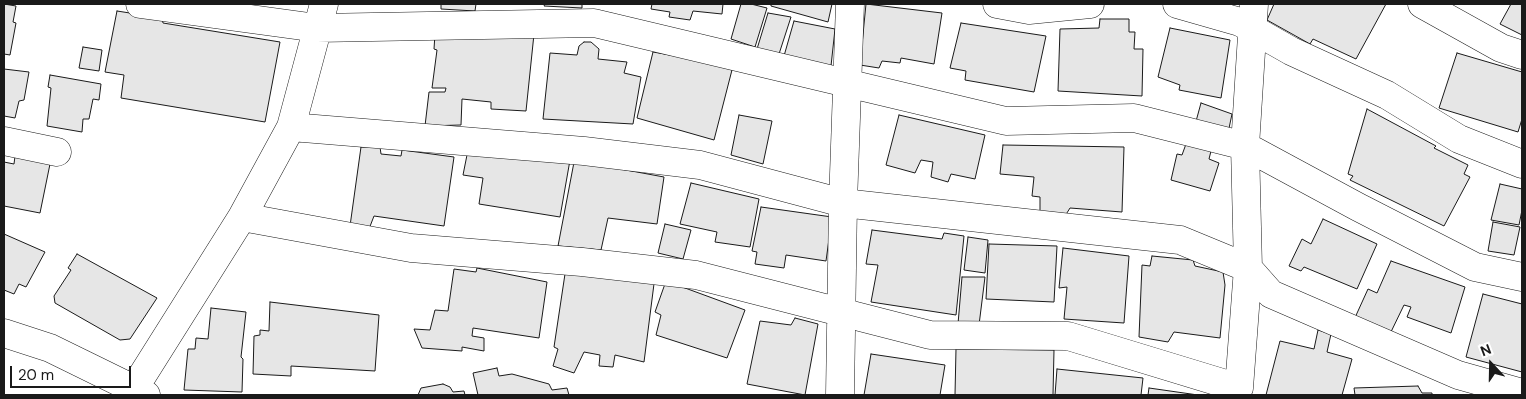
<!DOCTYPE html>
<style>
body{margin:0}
#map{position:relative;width:1526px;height:399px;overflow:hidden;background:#fff;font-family:"DM Sans",sans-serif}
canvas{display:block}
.frame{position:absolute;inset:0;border:5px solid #1a1a1a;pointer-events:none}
.north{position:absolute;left:1466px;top:339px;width:50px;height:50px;-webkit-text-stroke:4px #fff;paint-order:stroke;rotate:339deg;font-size:14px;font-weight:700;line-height:20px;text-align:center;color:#1a1a1a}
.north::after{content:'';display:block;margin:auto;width:18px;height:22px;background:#1a1a1a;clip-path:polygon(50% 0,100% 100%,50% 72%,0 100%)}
.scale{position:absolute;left:10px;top:366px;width:121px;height:22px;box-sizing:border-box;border:2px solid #1a1a1a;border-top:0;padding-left:6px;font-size:15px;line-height:18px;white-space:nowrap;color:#1a1a1a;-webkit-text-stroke:4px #fff;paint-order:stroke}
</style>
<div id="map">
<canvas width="1526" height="399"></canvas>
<div class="frame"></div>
<div class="north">N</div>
<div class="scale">20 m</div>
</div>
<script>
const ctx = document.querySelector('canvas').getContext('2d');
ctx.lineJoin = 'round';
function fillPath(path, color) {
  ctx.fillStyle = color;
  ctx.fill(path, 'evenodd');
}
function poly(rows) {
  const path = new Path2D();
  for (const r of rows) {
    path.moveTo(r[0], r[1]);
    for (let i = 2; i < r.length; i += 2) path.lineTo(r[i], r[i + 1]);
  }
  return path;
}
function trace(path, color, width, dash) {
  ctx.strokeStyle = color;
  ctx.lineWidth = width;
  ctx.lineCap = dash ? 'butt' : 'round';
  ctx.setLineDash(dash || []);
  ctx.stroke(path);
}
const building = poly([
 [4,4,16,6,13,22,16,23,10,55,4,54,4,4],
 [441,4,476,4,475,11,441,9,441,4],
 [545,4,582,4,582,8,544,6,545,4],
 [652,4,723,4,722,14,693,11,690,20,669,17,670,12,651,9,652,4],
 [741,4,751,4,767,8,755,47,731,39,741,4],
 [771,4,832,4,828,22,771,6,771,4],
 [866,4,942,13,934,64,901,58,900,63,882,61,879,68,860,65,866,4],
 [1274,4,1386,4,1356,59,1313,39,1310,44,1267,20,1274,4],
 [1511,4,1522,4,1522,35,1500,24,1511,4],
 [117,11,162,18,163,23,280,42,265,122,121,98,124,75,105,72,117,11],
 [768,13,791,17,779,54,757,49,768,13],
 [1100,19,1129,19,1129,32,1135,32,1134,49,1143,49,1142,96,1058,91,1060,29,1099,28,1100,19],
 [794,21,835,29,831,66,784,56,794,21],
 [961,23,1046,36,1034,92,965,80,966,71,950,68,961,23],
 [1170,28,1230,40,1221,98,1179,90,1180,85,1158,77,1170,28],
 [435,34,534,34,526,111,491,109,491,102,462,99,461,125,425,126,429,92,445,92,446,88,432,88,437,50,434,49,435,34],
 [584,42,591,42,599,49,598,59,627,62,624,73,641,77,633,124,543,119,550,53,577,55,579,46,584,42],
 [83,47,102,50,99,71,79,68,83,47],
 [653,52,733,66,714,140,637,118,653,52],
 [1457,53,1522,72,1522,119,1518,132,1439,108,1457,53],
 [4,69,29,72,24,100,19,101,15,118,4,116,4,69],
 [50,75,101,84,99,100,93,99,89,119,83,119,82,132,47,126,51,88,48,87,50,75],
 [1201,103,1232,114,1228,133,1195,125,1201,103],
 [1367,109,1436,146,1434,148,1468,165,1464,174,1470,177,1444,226,1350,180,1353,176,1348,174,1367,109],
 [739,115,772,121,763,164,731,155,739,115],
 [899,115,985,135,975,179,951,174,948,182,931,177,933,162,921,160,915,173,886,165,899,115],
 [1186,144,1211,151,1209,159,1219,163,1210,191,1171,180,1177,154,1182,155,1186,144],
 [1003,145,1124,147,1122,212,1070,208,1065,216,1040,214,1040,197,1032,196,1034,177,1000,174,1003,145],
 [361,147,380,147,381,154,401,156,402,150,454,157,444,226,374,216,369,229,350,226,361,147],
 [468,150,570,160,560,217,479,204,483,178,463,175,468,150],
 [15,156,50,164,40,213,4,206,4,162,14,164,15,156],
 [575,157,599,165,664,177,657,224,608,218,601,250,558,246,575,157],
 [691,183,759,199,750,247,715,242,717,232,680,224,691,183],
 [1500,184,1522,189,1522,210,1519,225,1491,220,1500,184],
 [761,207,832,217,826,261,786,255,784,268,755,264,757,252,752,251,761,207],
 [1323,219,1377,244,1357,289,1304,267,1301,271,1289,266,1302,239,1311,244,1323,219],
 [1493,222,1520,227,1514,255,1488,251,1493,222],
 [665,224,691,230,683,259,658,253,665,224],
 [872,230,942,239,944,233,964,236,956,315,871,302,878,265,866,264,872,230],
 [4,234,45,252,26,287,19,284,14,294,4,290,4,234],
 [968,237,988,240,985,273,964,270,968,237],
 [989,244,1057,246,1054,302,986,299,989,244],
 [1063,248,1129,256,1124,323,1064,319,1067,287,1059,288,1063,248],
 [77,254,157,298,130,339,120,340,55,303,54,296,71,270,68,268,77,254],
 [1152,256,1193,260,1195,266,1223,272,1225,285,1220,338,1174,332,1168,342,1139,337,1142,265,1150,266,1152,256],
 [1391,261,1465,287,1451,333,1407,317,1411,307,1404,305,1389,336,1353,322,1368,289,1377,293,1391,261],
 [477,268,547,282,539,338,473,328,472,336,484,338,484,351,462,347,462,351,422,348,414,329,430,330,435,310,448,311,454,269,476,272,477,268],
 [565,274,655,276,644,362,615,355,613,367,599,366,600,355,584,352,574,373,553,366,558,349,554,347,565,274],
 [962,277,985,277,979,325,958,324,962,277],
 [666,281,745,310,727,358,656,335,661,315,655,312,666,281],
 [1483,294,1522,304,1522,372,1466,357,1483,294],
 [270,302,379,315,375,371,291,366,291,376,253,374,254,336,260,335,260,330,269,331,270,302],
 [211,308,246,312,241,357,243,359,242,392,184,390,188,349,195,349,196,338,208,339,211,308],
 [795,318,818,324,805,395,747,384,760,321,791,325,795,318],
 [1318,330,1331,334,1327,352,1352,359,1342,395,1266,395,1280,341,1314,349,1318,330],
 [956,349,1054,350,1053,395,955,395,956,349],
 [871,354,945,365,940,395,864,395,871,354],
 [497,368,499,376,512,374,549,384,552,390,567,388,569,395,478,395,473,373,497,368],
 [1057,369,1143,378,1141,395,1055,395,1057,369],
 [443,384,450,387,453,392,464,391,465,395,418,395,421,388,443,384],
 [1418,386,1422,393,1432,393,1432,395,1355,395,1354,388,1418,386],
 [1149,388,1198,395,1148,395,1149,388]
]);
fillPath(building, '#e6e6e6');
trace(building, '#1a1a1a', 1);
const minor = poly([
 [140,4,317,28,594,23,1006,121,1134,118,1245,146,1358,207,1475,267,1522,277],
 [997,4,1029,10,1090,4],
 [1177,4,1240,22,1291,51,1387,95,1459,139,1522,164],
 [1422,4,1501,48,1522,55],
 [291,127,584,151,700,165,843,203,1180,240,1248,268,1271,294,1458,375,1522,393],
 [4,141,57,152],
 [242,217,411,248,582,262,696,275,930,335,1068,336,1239,388,1248,268,1245,146,1254,4],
 [4,333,50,348,146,395],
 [130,395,242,217,291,127,324,4],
 [840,395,843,203,850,4]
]);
trace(minor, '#1a1a1a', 29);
trace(minor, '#fff', 28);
</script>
